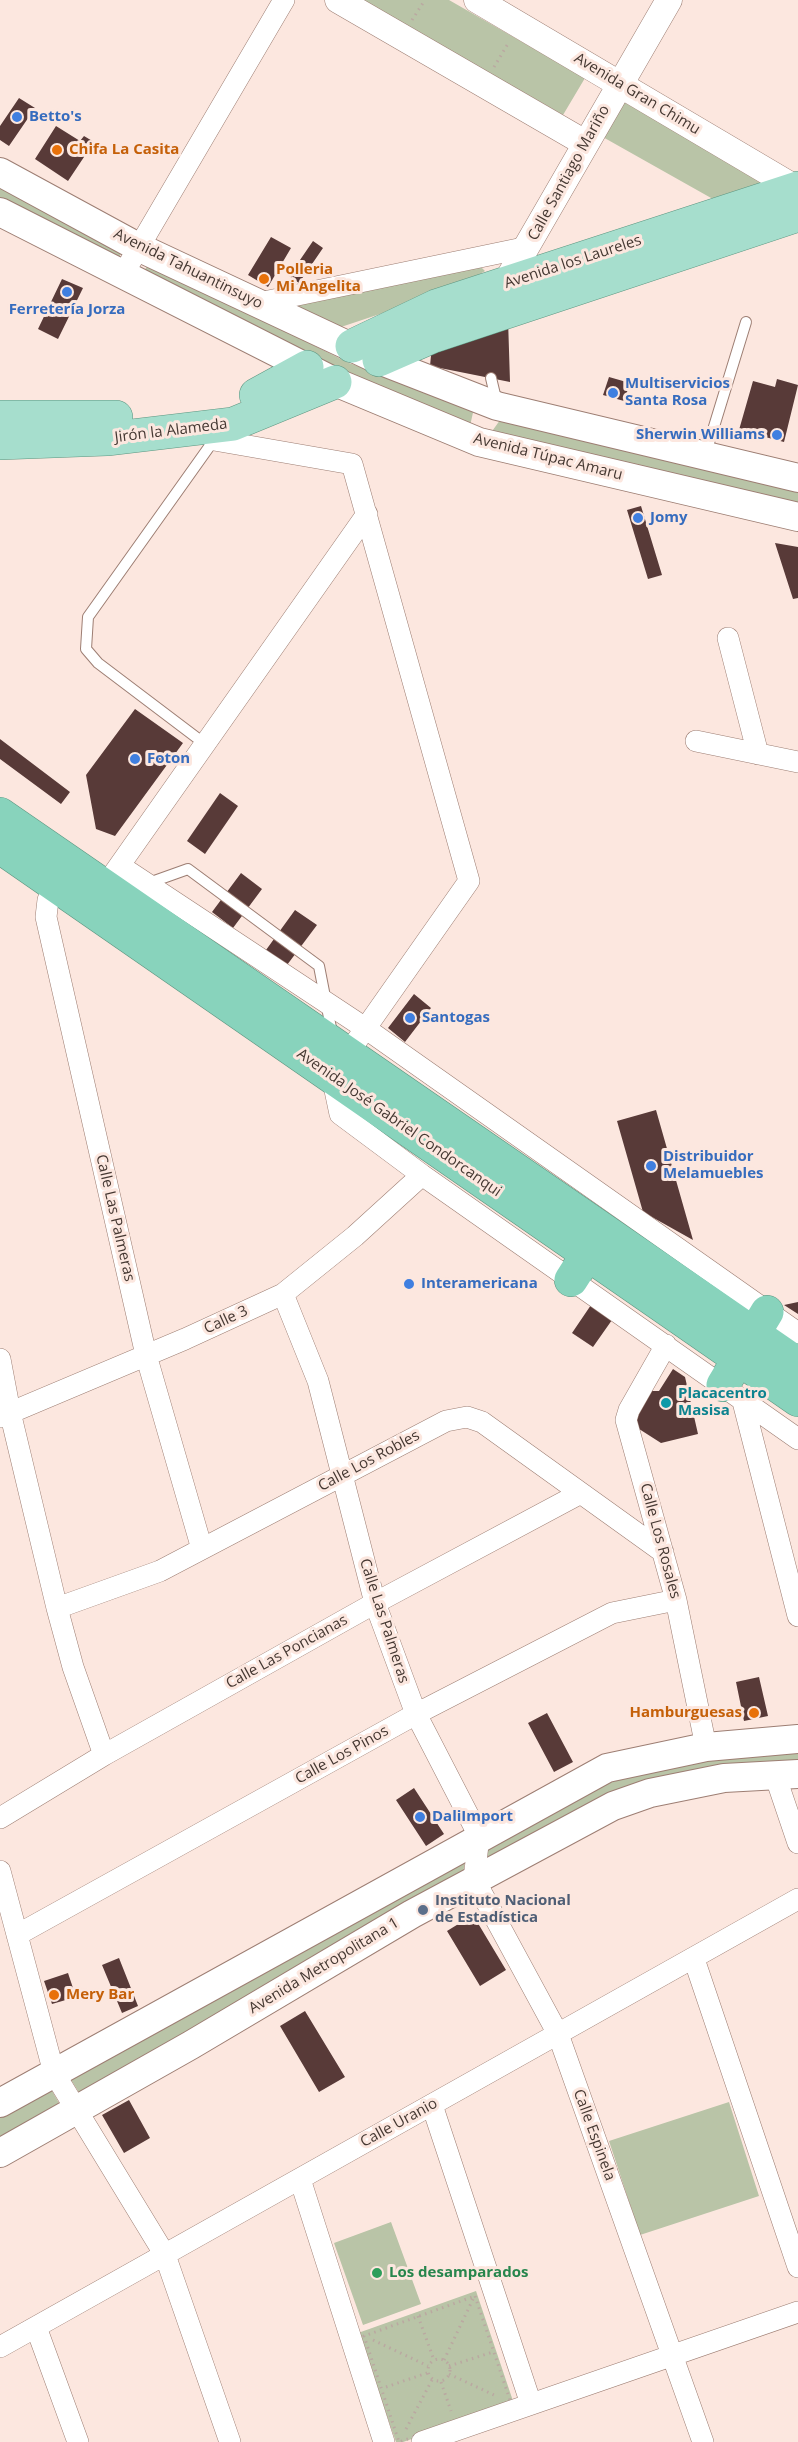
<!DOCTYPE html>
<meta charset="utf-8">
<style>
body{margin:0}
canvas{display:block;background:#fce7df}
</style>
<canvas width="798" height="2442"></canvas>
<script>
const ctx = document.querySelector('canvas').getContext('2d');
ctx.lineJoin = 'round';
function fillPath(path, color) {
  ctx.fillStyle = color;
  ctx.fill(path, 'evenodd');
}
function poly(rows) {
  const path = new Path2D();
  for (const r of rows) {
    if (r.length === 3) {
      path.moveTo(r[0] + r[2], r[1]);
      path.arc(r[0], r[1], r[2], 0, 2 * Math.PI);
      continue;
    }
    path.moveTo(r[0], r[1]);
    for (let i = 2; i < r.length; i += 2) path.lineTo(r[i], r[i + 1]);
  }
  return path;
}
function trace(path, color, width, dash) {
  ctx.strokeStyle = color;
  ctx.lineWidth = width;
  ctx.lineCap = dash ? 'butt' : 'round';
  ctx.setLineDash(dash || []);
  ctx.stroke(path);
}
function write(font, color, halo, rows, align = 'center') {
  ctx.font = font + ' "Open Sans",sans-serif';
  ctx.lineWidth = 6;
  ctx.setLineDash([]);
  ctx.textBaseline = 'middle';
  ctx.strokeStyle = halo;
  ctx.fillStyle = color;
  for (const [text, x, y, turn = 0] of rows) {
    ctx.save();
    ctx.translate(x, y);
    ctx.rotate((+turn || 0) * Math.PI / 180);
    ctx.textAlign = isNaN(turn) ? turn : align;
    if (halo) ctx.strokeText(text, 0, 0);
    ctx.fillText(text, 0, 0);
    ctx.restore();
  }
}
fillPath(poly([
 [362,0,449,0,585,78,563,115],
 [622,101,771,186,720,203,601,136],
 [0,185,122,252,113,268,0,212],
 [149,263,349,363,474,408,470,426,138,281],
 [479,265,485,271,458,288,341,327,291,306],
 [503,416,798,489,798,512,490,434],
 [798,1748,798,1767,718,1771,487,1863,487,1840,606,1779,711,1757],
 [466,1855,463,1874,80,2094,68,2075],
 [48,2084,59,2103,0,2137,0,2111],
 [729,2102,759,2196,640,2235,609,2141],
 [391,2222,421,2304,363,2325,334,2243],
 [476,2291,514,2404,403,2442,396,2442,358,2333]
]), '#b9c4a7');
fillPath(poly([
 [19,98,35,108,9,146,0,140,0,126],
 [56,126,80,141,84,136,94,142,68,181,35,159],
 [271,237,291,248,268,287,248,275],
 [313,241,323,248,299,283,289,276],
 [62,279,83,288,58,339,38,329],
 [508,319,510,382,430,366,432,345],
 [609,377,630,383,624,401,603,395],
 [777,379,798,385,784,442,739,430,753,381,775,387],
 [641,506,662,575,648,579,627,510],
 [775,543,798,547,798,598,793,599],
 [135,709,183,743,115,836,96,829,86,775],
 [0,739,70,792,61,804,0,759],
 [220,793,238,806,205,854,187,841],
 [241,873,262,889,233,928,212,912],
 [295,910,317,925,287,965,266,950],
 [414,994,431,1008,405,1042,388,1028],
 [656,1110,693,1240,643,1212,617,1121],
 [798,1302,798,1314,784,1305],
 [591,1305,612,1320,593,1347,572,1333],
 [673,1369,685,1377,698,1434,661,1443,636,1427,630,1414,650,1391,659,1391],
 [759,1677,768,1716,744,1721,736,1682],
 [547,1713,573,1762,554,1772,528,1723],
 [414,1788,444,1834,426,1846,396,1800],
 [473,1915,506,1970,480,1986,447,1931],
 [119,1958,138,2006,122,2013,102,1965],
 [68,1973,76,1997,52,2004,44,1981],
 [305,2011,345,2077,319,2092,280,2026],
 [129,2100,150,2138,124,2153,102,2115]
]), '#583a38');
const service = poly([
 [491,378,497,403],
 [705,456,746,322],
 [205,744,98,663,86,649,88,617,214,440],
 [146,884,188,869,319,966,332,1033]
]);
const minor = poly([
 [122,276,284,0],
 [259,303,528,247],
 [210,428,214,440,352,464,469,881,332,1076,340,1114,422,1175,798,1439],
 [728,638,758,754],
 [696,741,798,762],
 [120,866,365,1028,798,1333],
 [112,876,367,514],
 [57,887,48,900,46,917,146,1355,202,1549],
 [283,1294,318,1381,375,1603,416,1714,479,1836,474,1879,558,2034,703,2442],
 [666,1345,629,1410,626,1420,676,1600,706,1747],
 [0,1359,10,1412,57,1608,73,1667,104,1755],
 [742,1398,798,1616],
 [0,1417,185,1339,283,1294,355,1236,422,1175],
 [57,1608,160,1571,446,1421,467,1417,482,1422,663,1552],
 [775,1775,798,1843],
 [0,1818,104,1755,375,1603,579,1494],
 [0,1871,54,2073,165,2255,230,2442],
 [17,1935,416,1714,612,1613,676,1600],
 [694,1959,798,2267],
 [432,2105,531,2404],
 [300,2179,384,2442],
 [36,2327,78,2442],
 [0,2347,798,1899],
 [422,2442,798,2312]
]);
const tertiary = poly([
 [338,0,585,143],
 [477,0,797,189],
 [505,284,669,0]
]);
const secondary = poly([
 [0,172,138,247,379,360,497,406,798,478],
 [0,212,335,382,479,442,798,517],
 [0,2103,607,1768,706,1747,798,1739],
 [0,2153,191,2045,412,1914,613,1806,650,1793,724,1778,798,1774]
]);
const primary = poly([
 [352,346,436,306,798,188],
 [379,360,434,336,798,215],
 [256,395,307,367],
 [0,417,116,417],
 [0,443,107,439,233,424,335,382]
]);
const trunk = poly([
 [0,814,798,1364],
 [0,847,798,1400],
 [571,1280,587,1255],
 [723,1385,767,1312]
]);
trace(service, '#9d7e73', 12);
trace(minor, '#9d7e73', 22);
trace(tertiary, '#9d7e73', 27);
trace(secondary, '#9d7e73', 30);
trace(primary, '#5e9681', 34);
trace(trunk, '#5e9681', 34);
trace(poly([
 [412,20,425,0],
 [494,67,509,42],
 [475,2296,511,2403,399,2442,364,2336,475,2296],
 [418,2316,434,2360],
 [373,2340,428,2366],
 [439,2370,11],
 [444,2360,474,2297],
 [449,2366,493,2352],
 [449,2374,494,2395],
 [441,2382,451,2411],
 [386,2387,427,2373],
 [406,2429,432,2380]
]), '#baa8a1', 3, [1.5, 4.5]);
trace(service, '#fff', 10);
trace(minor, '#fff', 21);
trace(tertiary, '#fff', 26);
trace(secondary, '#fff', 28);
trace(primary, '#a6decd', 33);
trace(trunk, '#88d3bc', 33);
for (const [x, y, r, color] of [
 [17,117,6,"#3f7fe0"],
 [57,150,6,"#e8710a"],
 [264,279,6,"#e8710a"],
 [67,292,6,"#3f7fe0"],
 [613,393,6,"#3f7fe0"],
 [777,435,6,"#3f7fe0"],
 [638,518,6,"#3f7fe0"],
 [135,759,6,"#3f7fe0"],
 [410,1018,6,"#3f7fe0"],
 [651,1166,6,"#3f7fe0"],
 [409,1284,6,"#3f7fe0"],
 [666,1403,6,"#0f9aa8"],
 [754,1713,6,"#e8710a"],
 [420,1817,6,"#3f7fe0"],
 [423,1910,6,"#5c6f8a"],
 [54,1995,6,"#e8710a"],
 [377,2273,6,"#2e9e5b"]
]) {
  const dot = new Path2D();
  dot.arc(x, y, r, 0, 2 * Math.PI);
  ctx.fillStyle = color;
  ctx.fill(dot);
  trace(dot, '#fce7df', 2);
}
write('15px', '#453832', '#fce7df', [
 ["Avenida Gran Chimu",637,94,31],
 ["Calle Santiago Mariño",569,173,-61],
 ["Avenida los Laureles",573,262,-18],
 ["Avenida Tahuantinsuyo",188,269,26],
 ["Jirón la Alameda",171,431,-7],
 ["Avenida Túpac Amaru",548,457,14],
 ["Avenida José Gabriel Condorcanqui",399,1123,35],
 ["Calle Las Palmeras",115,1218,77],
 ["Calle 3",226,1320,-25],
 ["Calle Los Robles",369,1461,-28],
 ["Calle Los Rosales",660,1541,75],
 ["Calle Las Palmeras",384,1621,72],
 ["Calle Las Poncianas",287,1652,-29],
 ["Calle Los Pinos",342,1755,-29],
 ["Avenida Metropolitana 1",324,1966,-31],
 ["Calle Uranio",399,2123,-29],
 ["Calle Espinela",594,2135,70]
]);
write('bold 15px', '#366cbe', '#fce7df', [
 ["Betto's",29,117],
 ["Ferretería Jorza",67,310,"center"],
 ["Multiservicios",625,384],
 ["Santa Rosa",625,401],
 ["Sherwin Williams",765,435,"right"],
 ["Jomy",650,518],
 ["Foton",147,759],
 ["Santogas",422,1018],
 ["Distribuidor",663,1157],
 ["Melamuebles",663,1174],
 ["Interamericana",421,1284],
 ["DaliImport",432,1817]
], 'left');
write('bold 15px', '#c56008', '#fce7df', [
 ["Chifa La Casita",69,150],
 ["Polleria",276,270],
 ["Mi Angelita",276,287],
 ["Hamburguesas",742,1713,"right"],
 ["Mery Bar",66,1995]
], 'left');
write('bold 15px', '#0d838f', '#fce7df', [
 ["Placacentro",678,1394],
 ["Masisa",678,1411]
], 'left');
write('bold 15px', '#4e5e75', '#fce7df', [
 ["Instituto Nacional",435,1901],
 ["de Estadística",435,1918]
], 'left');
write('bold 15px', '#27864d', '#fce7df', [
 ["Los desamparados",389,2273]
], 'left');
</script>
